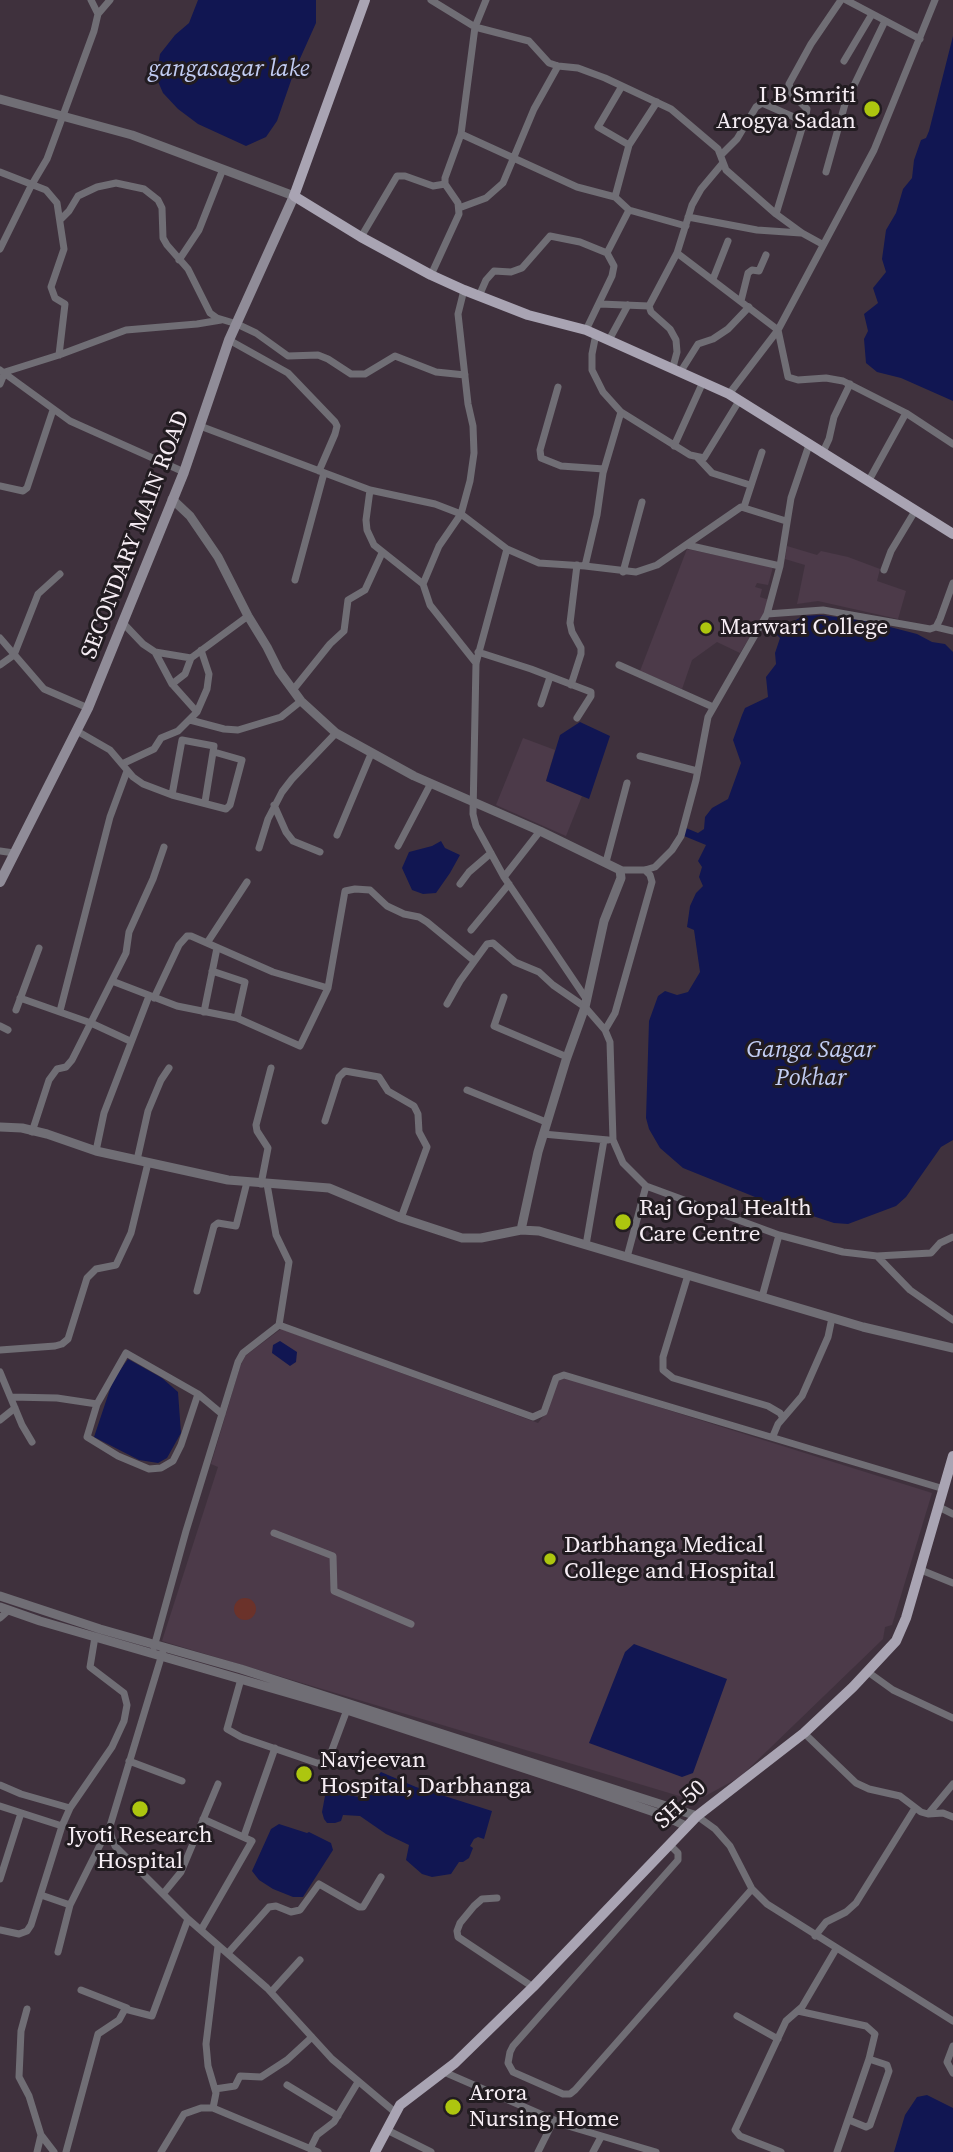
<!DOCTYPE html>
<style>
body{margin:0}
canvas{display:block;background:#3f313d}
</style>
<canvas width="953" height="2152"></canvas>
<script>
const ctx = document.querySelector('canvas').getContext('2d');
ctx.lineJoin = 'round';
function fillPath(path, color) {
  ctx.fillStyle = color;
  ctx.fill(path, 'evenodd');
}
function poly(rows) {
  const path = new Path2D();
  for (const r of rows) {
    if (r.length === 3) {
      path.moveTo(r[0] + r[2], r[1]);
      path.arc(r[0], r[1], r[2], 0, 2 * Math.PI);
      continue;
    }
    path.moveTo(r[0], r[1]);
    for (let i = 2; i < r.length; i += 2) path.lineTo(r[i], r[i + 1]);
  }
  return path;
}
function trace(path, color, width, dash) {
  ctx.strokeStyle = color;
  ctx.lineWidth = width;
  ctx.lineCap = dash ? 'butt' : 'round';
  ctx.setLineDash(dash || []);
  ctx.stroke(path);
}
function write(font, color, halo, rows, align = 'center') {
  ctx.font = font + ' "Source Serif 4",serif';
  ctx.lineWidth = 6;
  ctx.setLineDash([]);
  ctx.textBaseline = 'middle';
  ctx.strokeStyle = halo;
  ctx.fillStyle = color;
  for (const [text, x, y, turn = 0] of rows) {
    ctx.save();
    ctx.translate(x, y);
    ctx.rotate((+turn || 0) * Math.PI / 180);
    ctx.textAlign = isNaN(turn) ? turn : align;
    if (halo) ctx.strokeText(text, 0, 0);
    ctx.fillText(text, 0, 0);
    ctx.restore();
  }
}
fillPath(poly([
 [787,546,817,555,821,551,848,557,880,569,877,581,906,591,898,619,818,601,797,604,805,565,785,559],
 [687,549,773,567,768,585,757,583,755,587,762,589,760,597,769,600,764,614,740,653,717,642,692,660,682,689,640,671],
 [523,738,555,750,546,781,582,796,566,836,496,805],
 [281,1329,538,1423,546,1413,558,1381,566,1378,932,1493,892,1625,885,1627,883,1639,740,1777,696,1801,162,1641,218,1467,211,1464,240,1367,245,1356]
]), '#4c3a49');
fillPath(poly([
 [245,1609,11]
]), '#6b322a');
fillPath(poly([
 [198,0,316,0,316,23,294,72,277,121,266,137,246,146,198,124,178,109,163,93,156,77,160,54,175,35,189,23],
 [953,36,953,401,901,378,877,372,866,363,864,339,868,331,864,314,878,303,873,288,886,272,882,259,886,230,896,213,903,189,912,178,914,160,921,140,926,138,929,131],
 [821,615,867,621,917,634,932,642,945,644,953,652,953,1140,941,1147,906,1197,896,1206,848,1224,834,1223,755,1197,683,1168,660,1148,649,1129,646,1118,649,1021,658,996,665,991,677,995,688,992,700,972,694,930,687,927,690,906,696,893,703,886,699,877,702,867,698,861,706,845,684,836,686,828,698,833,704,829,705,817,712,808,728,799,741,763,733,740,742,715,745,708,768,697,766,677,776,664,775,653,780,638,774,632,803,616],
 [580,722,610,736,589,799,546,781,560,735],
 [441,841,445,848,460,855,450,873,436,893,423,894,412,890,402,868,409,852,432,846],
 [280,1341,297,1352,296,1362,290,1366,272,1353,273,1345],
 [128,1359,162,1378,178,1392,181,1433,167,1458,158,1463,139,1460,94,1437,113,1380],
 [634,1644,727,1679,693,1773,682,1777,589,1743,625,1652],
 [381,1772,416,1787,492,1811,484,1839,478,1837,474,1839,470,1846,473,1848,469,1858,463,1862,459,1862,451,1874,432,1877,422,1874,406,1860,409,1845,386,1834,360,1816,343,1815,341,1821,335,1823,327,1823,324,1819,322,1812,325,1796,333,1793,367,1798,371,1791,372,1782],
 [279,1824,307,1833,309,1832,331,1843,333,1850,303,1897,293,1897,273,1889,259,1880,252,1871,271,1829],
 [927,2095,953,2108,953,2152,894,2152,905,2115,917,2097]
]), '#111652');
trace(poly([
 [431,0,475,27,529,41,549,63,558,66,578,68,605,78,671,109,718,149,726,170,776,214,802,233,822,244],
 [846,0,920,39],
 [98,14,110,0],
 [844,61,872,14],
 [622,86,598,127,629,145],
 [657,102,629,145,615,197,629,210,686,226],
 [461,134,577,187,615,197],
 [722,154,737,139,756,107,762,103,805,122],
 [0,172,46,190,57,203,64,249,51,287,55,298,65,304,59,355],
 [826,172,845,104,885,21],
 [459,208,486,198,503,183,534,109,558,66],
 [776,214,806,115,807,109,792,94,789,84,811,44,841,0],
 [688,217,757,230,801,233],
 [61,219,69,211,78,196,97,187,116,183,144,189,158,200,162,208,163,238,167,245,188,269,210,313,217,318,237,324,256,333,288,356,318,355,328,359,351,374,365,374,395,356,436,372,465,375],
 [361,237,397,176,405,176,433,186,445,184],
 [0,249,31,186,47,159,94,31,98,14,91,0],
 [677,253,778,330,788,377,798,380,826,378,843,381,906,413,953,444],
 [179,260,199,230,223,169],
 [431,275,459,214,458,203,445,184,445,178,461,134,475,27,486,0],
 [713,279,728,241],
 [479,296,486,280,494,271,511,272,522,268,550,236,580,242,607,253,629,210],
 [741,301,748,273,752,270,759,271,766,255],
 [600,304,649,306],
 [586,330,612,276,614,266,607,253],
 [229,340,288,373,335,422,337,426,335,434,319,471],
 [609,340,628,305],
 [673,367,677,352,676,340,670,329,651,312,649,306,677,253,692,205,701,189,722,164],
 [0,370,70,421,184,472],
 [681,371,698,344,713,339,728,329,749,307],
 [0,384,5,372,59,355,126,330,197,324,221,320],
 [558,387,540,450,541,458,561,466,604,469],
 [729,394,778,330,874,150,935,0],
 [621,412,690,455,704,458,739,401],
 [200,426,370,490,435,504,461,514,507,549],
 [674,446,703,382],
 [822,454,829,439,834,417,850,384],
 [698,458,712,473,750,485],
 [868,482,906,413],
 [0,486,23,491,27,488,53,410],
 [370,490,366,520,367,530,374,545,423,584,430,605,476,663],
 [744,507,762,452],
 [687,545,780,566],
 [585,566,597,515,603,473,621,412,603,392,592,370,592,354,596,334],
 [884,570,891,551,915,511],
 [623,572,642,502],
 [295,580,324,473],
 [423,584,439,546,461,514,470,481,474,453,473,426,468,404,458,314,464,290],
 [767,614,823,610,930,629,936,627,940,619,953,583],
 [123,623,143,644,155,652,191,658,248,616],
 [936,627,953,631],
 [0,638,44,689,88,708],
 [155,652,172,684,197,712],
 [478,652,531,669,591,692,591,696,577,718],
 [0,665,14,655,38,594,60,574],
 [619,665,713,707],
 [172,684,185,674,191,658],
 [571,685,581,654,581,648,572,632,570,623,577,565],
 [293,690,330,644,344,631,348,600,365,590,382,553],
 [541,704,550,677],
 [190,720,224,729,238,730,281,717,301,701],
 [77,731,110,750,133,777,143,784,172,795,226,809,230,805,242,760,214,752],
 [640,756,697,771],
 [122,764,154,749,161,738,178,731,197,712,207,689,209,674,201,650],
 [172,795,182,740,214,746,205,802],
 [274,805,286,832,293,841,320,852],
 [337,835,371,754],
 [398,846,431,783],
 [259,848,268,819,282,792,292,779,336,733],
 [0,851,14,853],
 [606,862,627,783],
 [620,870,645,870,655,867,672,850,681,836,696,780,708,717,767,614,780,566,791,498,809,445],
 [504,877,540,831],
 [460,884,469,872,491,853],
 [471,930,509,884],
 [207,943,247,882],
 [212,971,245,982,237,1018],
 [112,981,177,1006,237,1018,300,1046,328,988,345,891,355,889,370,890,387,906,404,914,419,917,427,922,472,959,476,959,487,944,493,943,515,962,539,972,553,985,585,1007,605,1030,610,1042,613,1140,623,1163,646,1186,779,1235,843,1252,877,1256,910,1290,953,1320],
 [504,997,494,1026,567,1057],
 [20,998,91,1023,130,1041],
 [154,998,179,945,187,936,191,936,273,972,328,988],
 [587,1000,504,877,476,826,473,814,476,663,507,549,539,563,585,566,636,572,657,565,741,507,786,521],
 [447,1004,460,981,476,959],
 [16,1010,39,948],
 [60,1011,110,817,127,771],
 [204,1012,217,948],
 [0,1026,8,1030],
 [605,1030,615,1013,652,882,650,875,645,870],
 [467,1090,546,1122],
 [325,1121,339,1077,345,1071,379,1077,388,1091,414,1106,418,1114,419,1132,427,1147,401,1218],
 [32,1132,49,1080,57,1069,66,1067,72,1060,126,953,129,932,153,879,164,847],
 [543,1134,608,1140],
 [96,1151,104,1113,149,996],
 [137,1160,148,1111,161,1080,169,1068],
 [261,1184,268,1148,257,1131,256,1125,271,1068],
 [267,1184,276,1235,289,1262,279,1325],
 [586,1245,604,1140],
 [877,1256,931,1253,940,1243,953,1237],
 [627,1257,646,1186],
 [688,1275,663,1357,663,1370,673,1378,768,1406,780,1413,783,1418],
 [197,1291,214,1226,218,1223,236,1226,247,1182],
 [762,1297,779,1235],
 [0,1350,55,1346,62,1344,68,1339,87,1278,96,1269,116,1265,131,1233,148,1163],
 [0,1372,22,1425,32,1442],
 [198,1394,222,1414],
 [11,1397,57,1398,97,1404,126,1353,198,1394,181,1445,173,1461,161,1468,149,1469,118,1456,87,1437,97,1404],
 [0,1420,15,1408],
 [773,1436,778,1424,802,1396,828,1337,832,1318],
 [939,1507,953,1514],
 [274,1533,333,1556,334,1591,411,1624],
 [921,1570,953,1583],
 [0,1618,9,1610],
 [154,1647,186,1531,238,1362,243,1353,279,1325,533,1417,544,1412,556,1378,564,1375,944,1489],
 [163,1651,110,1826,111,1835,115,1846,188,1919,267,1988,332,2059,396,2113],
 [868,1672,893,1690,953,1718],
 [241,1679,227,1729,241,1737,317,1763,323,1763,329,1758,348,1707],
 [804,1733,856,1783,869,1789,900,1796,921,1812,928,1814,943,1813,953,1817],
 [129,1761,182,1781],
 [0,1785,21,1794,70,1808],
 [0,1806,62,1826],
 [929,1813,953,1784],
 [697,1816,715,1829,730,1846,752,1889,767,1904,953,2021],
 [244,1836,275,1748],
 [669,1844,678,1853,678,1860,513,2046,510,2052,508,2063,513,2072,563,2094,570,2094,575,2090,752,1889],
 [0,1879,21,1813],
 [163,1894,181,1872,218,1784],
 [41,1895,70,1905,109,1827],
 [497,1898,482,1899,474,1906,460,1923,457,1931,458,1937,533,1987],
 [0,1930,19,1934,27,1931,31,1925,62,1826,70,1808,112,1747,124,1721,127,1705,124,1693,90,1667,95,1637],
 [201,1930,252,1841,203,1819],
 [815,1936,826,1922,846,1912,856,1903,915,1808],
 [58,1952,70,1905],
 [228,1953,269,1907,276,1906,291,1912,300,1910,319,1884,359,1907,363,1907,381,1877],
 [81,1990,127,2008],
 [271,1992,300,1960],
 [27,2009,21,2031,19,2077,29,2096,41,2135,37,2152],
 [798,2011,866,2026,875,2034,869,2059,837,2152],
 [737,2016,778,2039],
 [953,2046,947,2062,953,2073],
 [444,2072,568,2126,656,2152],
 [287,2085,338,2116],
 [215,2089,235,2086,240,2076,261,2077,287,2060,312,2037],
 [213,2108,216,2093,208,2066,206,2044,218,1946],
 [849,2120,866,2127,870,2125,889,2071,887,2065,869,2059],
 [387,2130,431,2152],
 [41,2135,54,2152],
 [310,2149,317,2135,334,2122,358,2082],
 [66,2152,98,2034,119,2020,125,2009,152,2016,188,1919],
 [161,2152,184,2114,201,2108,213,2108,318,2152],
 [538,2152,554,2120],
 [593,2152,601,2137],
 [781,2152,740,2136,735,2130,786,2021,802,2007,836,1949]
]), '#706e75', 7);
trace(poly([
 [0,99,132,135,294,196],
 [172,499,190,516,218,557,248,616,267,647,279,671,301,701,336,733,414,776,540,831,620,870,621,878,604,921,585,1007,566,1060,538,1152,521,1230],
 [0,1127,22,1128,47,1134,96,1151,228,1180,329,1188,401,1218,462,1238,481,1238,521,1230,539,1231,863,1327,953,1348],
 [0,1596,100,1629,241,1669,697,1816],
 [0,1607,40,1621,347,1710,578,1786,660,1814,686,1826]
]), '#706e75', 9);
trace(poly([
 [0,882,88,708,184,472,229,340,294,196]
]), '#908c98', 10);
trace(poly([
 [365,0,294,196,361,237,431,275,464,290,528,315,586,330,729,394,953,534],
 [375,2152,400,2105,455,2063,533,1987,697,1816,804,1733,853,1687,896,1641,906,1618,953,1456]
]), '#a9a4b3', 10);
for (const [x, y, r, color] of [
 [872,109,9,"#adc60f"],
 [706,628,7,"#adc60f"],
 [623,1222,9,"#adc60f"],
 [550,1559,7,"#adc60f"],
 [304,1774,9,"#adc60f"],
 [140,1809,9,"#adc60f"],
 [453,2107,9,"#adc60f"]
]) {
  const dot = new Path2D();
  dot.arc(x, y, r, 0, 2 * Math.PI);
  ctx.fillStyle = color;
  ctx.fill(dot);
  trace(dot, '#221c21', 2.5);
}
write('23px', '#f6edf4', '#221c21', [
 ["I B Smriti",856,96,"right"],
 ["Arogya Sadan",856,122,"right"],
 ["Marwari College",720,628],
 ["Raj Gopal Health",639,1209],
 ["Care Centre",639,1235],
 ["Darbhanga Medical",564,1546],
 ["College and Hospital",564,1572],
 ["Navjeevan",320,1761],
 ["Hospital, Darbhanga",320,1787],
 ["Jyoti Research",140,1836,"center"],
 ["Hospital",140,1862,"center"],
 ["Arora",469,2094],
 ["Nursing Home",469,2120]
], 'left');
write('23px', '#f6edf4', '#221c21', [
 ["SECONDARY MAIN ROAD",136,535,-69],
 ["SH-50",681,1805,-42]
]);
write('italic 24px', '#c2cdf3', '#221c21', [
 ["gangasagar lake",229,70],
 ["Ganga Sagar",811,1051],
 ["Pokhar",811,1079]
]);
</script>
